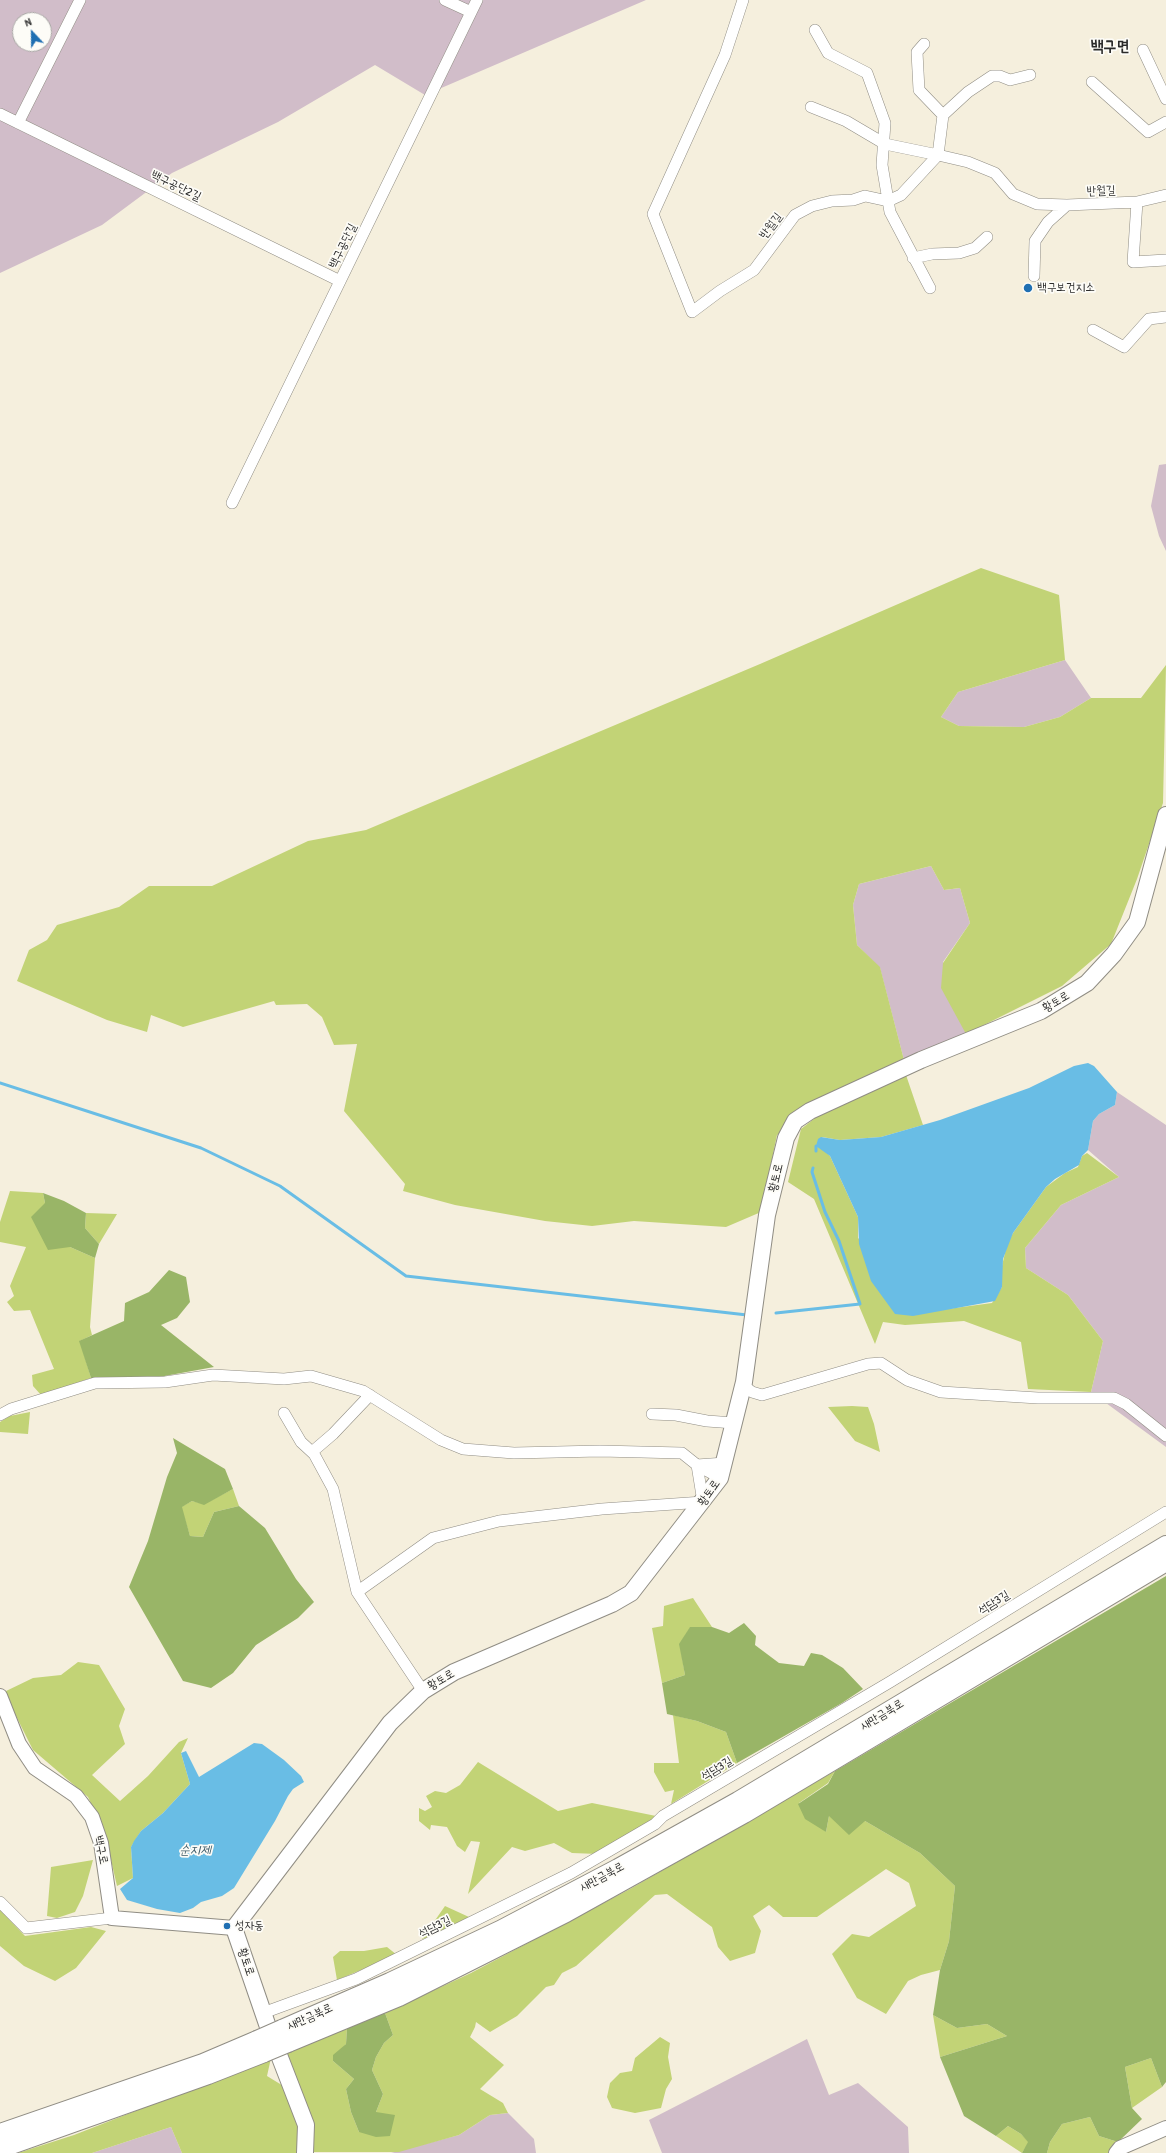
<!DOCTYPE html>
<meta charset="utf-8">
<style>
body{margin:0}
#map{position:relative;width:1166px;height:2153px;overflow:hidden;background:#f5efdd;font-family:"Patrick Hand",sans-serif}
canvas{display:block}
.north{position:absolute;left:12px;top:12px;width:40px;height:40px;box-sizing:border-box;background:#fdfcf7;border:1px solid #a9a8a5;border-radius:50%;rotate:338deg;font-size:11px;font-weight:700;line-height:16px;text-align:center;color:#2b2b2b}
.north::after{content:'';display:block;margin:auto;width:14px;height:18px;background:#1f6fb2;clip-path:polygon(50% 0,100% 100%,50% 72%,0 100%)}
</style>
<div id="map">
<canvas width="1166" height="2153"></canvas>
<div class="north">N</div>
</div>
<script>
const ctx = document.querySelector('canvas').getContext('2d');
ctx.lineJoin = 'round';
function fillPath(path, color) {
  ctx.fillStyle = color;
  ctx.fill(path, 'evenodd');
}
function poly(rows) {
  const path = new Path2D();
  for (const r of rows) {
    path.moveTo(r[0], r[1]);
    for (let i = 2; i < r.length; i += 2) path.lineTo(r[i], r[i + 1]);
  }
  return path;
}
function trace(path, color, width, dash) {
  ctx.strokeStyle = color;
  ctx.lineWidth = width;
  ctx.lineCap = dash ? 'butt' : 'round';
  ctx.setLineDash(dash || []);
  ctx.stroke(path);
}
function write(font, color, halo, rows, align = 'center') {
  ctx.font = font + ' "Patrick Hand","Poor Story",sans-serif';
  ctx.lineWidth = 3.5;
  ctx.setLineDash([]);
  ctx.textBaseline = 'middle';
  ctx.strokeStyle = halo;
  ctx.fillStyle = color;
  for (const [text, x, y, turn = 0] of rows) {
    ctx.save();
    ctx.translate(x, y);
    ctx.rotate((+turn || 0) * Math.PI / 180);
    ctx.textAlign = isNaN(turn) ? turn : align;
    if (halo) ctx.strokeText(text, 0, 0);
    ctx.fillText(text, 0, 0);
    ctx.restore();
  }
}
fillPath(poly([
 [0,0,646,0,425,95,375,65,278,122,172,173,102,225,0,273],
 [20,20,44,20,44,44,20,44],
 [1166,464,1166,551,1159,536,1151,506,1159,465],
 [1065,660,1091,698,1060,717,1024,727,959,726,941,717,958,692],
 [931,866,944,890,960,888,970,923,943,962,966,1034,904,1060,880,968,857,945,853,905,859,884],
 [1117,1092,1166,1125,1166,1447,1091,1392,1103,1341,1068,1295,1026,1268,1025,1248,1061,1205,1119,1177,1088,1150,1093,1121,1099,1114,1115,1105],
 [807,2039,829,2095,858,2083,908,2127,909,2153,662,2153,649,2120],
 [508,2113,534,2139,536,2153,391,2153,459,2135,490,2115],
 [171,2127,182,2153,92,2153]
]), '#d1bdc9');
fillPath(poly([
 [981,568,1059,595,1065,660,958,692,941,717,959,726,1024,727,1060,717,1091,698,1141,698,1166,665,1163,803,1137,879,1111,944,1062,986,966,1034,941,988,943,963,970,923,960,888,944,890,931,866,859,884,853,905,857,945,880,967,904,1060,777,1135,761,1212,726,1227,634,1221,592,1226,545,1221,455,1205,403,1191,405,1184,344,1111,357,1044,334,1045,322,1017,307,1004,276,1005,274,1001,183,1027,151,1015,147,1032,107,1020,17,981,29,950,47,940,57,925,119,907,149,886,212,886,308,841,366,830,760,664],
 [906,1075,923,1125,881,1137,840,1140,822,1137,826,1152,830,1156,858,1217,858,1238,940,1310,992,1303,1002,1287,1002,1266,1007,1244,1013,1233,1046,1187,1065,1173,1078,1167,1082,1156,1087,1153,1119,1177,1061,1205,1025,1248,1026,1268,1068,1295,1103,1341,1091,1392,1028,1389,1021,1342,964,1321,905,1325,883,1322,875,1344,814,1199,788,1182,801,1129,819,1115],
 [10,1191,43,1193,45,1203,70,1247,95,1258,90,1327,92,1335,80,1341,91,1378,41,1395,33,1386,32,1375,54,1369,30,1310,14,1311,7,1302,14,1296,10,1286,26,1247,0,1242,0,1222],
 [86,1213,117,1214,99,1244,85,1228],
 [852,1406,868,1407,874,1424,880,1452,855,1441,828,1407],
 [30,1412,28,1434,0,1432,0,1422,10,1416],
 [233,1489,239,1506,214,1512,203,1537,190,1536,181,1507,192,1501,204,1504],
 [693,1598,712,1627,690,1628,680,1644,685,1675,662,1683,652,1628,663,1626,664,1606],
 [78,1662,99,1665,125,1709,119,1726,125,1744,92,1775,120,1801,148,1776,179,1742,188,1738,181,1753,190,1784,163,1813,141,1831,131,1847,133,1878,117,1886,105,1834,88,1797,33,1750,4,1692,33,1678,61,1675],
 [673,1715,697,1721,726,1732,737,1763,671,1804,674,1790,665,1792,654,1772,654,1763,679,1763],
 [478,1762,558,1811,592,1803,656,1816,649,1824,598,1854,572,1853,554,1843,525,1851,512,1847,468,1894,480,1842,471,1841,465,1852,457,1846,447,1827,431,1825,430,1830,419,1821,419,1808,425,1811,432,1807,426,1796,435,1791,446,1793,460,1785],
 [835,1771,828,1783,799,1803,826,1832,829,1816,865,1821,920,1853,955,1886,949,1941,940,1970,921,1975,908,1981,886,2014,857,1998,832,1954,852,1934,869,1937,916,1906,909,1883,886,1869,817,1917,783,1917,769,1905,753,1916,761,1931,755,1953,730,1961,718,1947,712,1927,667,1894,655,1895,576,1966,562,1973,554,1985,546,1987,517,2016,490,2032,476,2022,475,2027,470,2037,504,2065,480,2089,503,2103,508,2113,490,2115,459,2135,399,2152,311,2152,286,2053,347,2028,346,2044,333,2061,354,2079,346,2089,351,2112,359,2132,376,2112,383,2094,372,2070,376,2057,384,2043,393,2035,385,2013,471,1973,630,1889],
 [93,1860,83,1896,75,1912,57,1918,47,1916,51,1867],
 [445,1906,469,1917,436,1935,422,1939],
 [0,1910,25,1936,91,1927,106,1931,76,1968,55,1981,24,1966,0,1946],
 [387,1947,397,1955,337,1980,333,1957,340,1951,364,1951],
 [933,2015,957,2028,987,2024,1007,2036,940,2057],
 [660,2037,670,2043,668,2057,672,2079,666,2089,661,2108,635,2113,612,2108,607,2097,610,2083,620,2073,632,2071,635,2058],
 [271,2058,267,2076,285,2087,295,2109,299,2135,296,2153,182,2153,171,2127,92,2153,18,2153,74,2135],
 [1151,2058,1162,2087,1132,2108,1125,2067],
 [1090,2117,1099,2136,1118,2142,1108,2153,1047,2153,1050,2142,1062,2124],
 [1008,2126,1021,2134,1029,2142,1022,2153,996,2136]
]), '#c2d376');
fillPath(poly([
 [43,1193,64,1201,86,1213,85,1228,99,1244,95,1258,70,1247,48,1250,31,1217,45,1203],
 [169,1270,186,1277,190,1302,177,1318,161,1325,214,1367,159,1377,91,1378,79,1341,124,1321,125,1303,149,1292],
 [173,1438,225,1469,233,1489,204,1505,192,1501,182,1507,190,1536,203,1537,214,1512,239,1506,265,1528,296,1579,314,1602,298,1618,256,1645,233,1673,211,1688,183,1681,129,1587,148,1541,167,1477,177,1453],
 [1166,1576,1166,2082,1162,2087,1151,2058,1125,2067,1132,2108,1142,2119,1118,2142,1099,2136,1090,2117,1062,2124,1050,2142,1047,2153,1022,2153,1028,2142,1021,2134,1008,2126,996,2136,964,2116,940,2057,1007,2036,987,2024,957,2028,933,2015,940,1970,949,1941,955,1886,920,1853,865,1821,849,1835,829,1816,826,1832,805,1819,798,1804,828,1784,835,1771],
 [744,1623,756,1636,755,1645,779,1663,804,1666,811,1653,822,1655,843,1668,863,1689,842,1703,737,1763,726,1732,697,1721,667,1714,662,1683,685,1675,679,1644,690,1627,712,1627,729,1633],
 [385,2013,393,2035,384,2043,376,2057,372,2070,383,2094,376,2112,395,2115,390,2136,376,2137,359,2132,351,2112,346,2089,354,2079,333,2061,333,2055,346,2044,347,2028]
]), '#99b567');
fillPath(poly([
 [1088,1063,1094,1066,1117,1092,1115,1105,1099,1114,1093,1121,1088,1150,1082,1156,1079,1165,1055,1179,1046,1187,1013,1233,1003,1259,1002,1287,995,1301,913,1316,895,1314,871,1281,859,1244,858,1217,830,1156,816,1146,818,1139,821,1137,840,1140,881,1137,940,1120,1029,1088,1074,1066],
 [254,1743,262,1744,284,1760,301,1776,304,1782,293,1789,288,1796,275,1821,234,1888,222,1896,201,1902,193,1908,180,1913,157,1909,127,1900,120,1889,133,1878,131,1847,134,1841,141,1831,163,1813,190,1784,181,1753,186,1751,199,1777]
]), '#69bde5');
trace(poly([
 [0,1083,201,1148,280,1186,406,1276,747,1315],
 [816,1151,816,1146],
 [776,1313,860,1304,839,1241,825,1212,812,1172,813,1168]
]), '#69bde5', 3);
const minor = poly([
 [445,0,471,12],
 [743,0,725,55,653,214,692,312,720,291,754,270,795,215,812,206,832,201,853,200,865,196,888,201,901,195,938,155,968,162,995,173,1013,194,1037,204,1067,205,1137,202,1166,195],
 [815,30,828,53,867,73,885,123,882,165,890,212,930,288],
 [924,44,917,52,919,90,943,115],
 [1143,50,1166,99],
 [1092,82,1148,132,1166,122],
 [811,107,846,121,885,144,938,155,943,115,968,92,992,76,1000,76,1010,80,1030,75],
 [0,114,340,281],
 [18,123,80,0],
 [1137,202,1133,262,1166,260],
 [913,258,932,254,959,253,975,248,987,237],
 [1034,276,1035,241,1048,222,1067,205],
 [1093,330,1124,347,1149,319,1166,317],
 [232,503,477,0],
 [743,1385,752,1392,762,1395,868,1364,881,1363,907,1380,941,1392,1038,1398,1114,1398,1126,1404,1166,1436],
 [284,1413,301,1442,314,1454,333,1489,357,1592,423,1691],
 [652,1414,676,1415,707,1421,734,1423],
 [0,1415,11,1409,95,1383,165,1382,213,1375,284,1379,311,1376,363,1391,441,1440,463,1449,514,1453,600,1451,682,1453,697,1465,720,1478],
 [312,1452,333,1434,370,1395],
 [357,1592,433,1538,499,1521,602,1509,703,1502,697,1465,725,1463],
 [0,1902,26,1928,112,1918],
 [263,2013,356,1979,571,1873,655,1824,663,1816,890,1682,1166,1512]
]);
const tertiary = poly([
 [0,1696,19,1744,35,1768,76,1796,92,1817,101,1843,112,1918,234,1928],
 [1116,2153,1120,2148,1166,2128]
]);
const secondary = poly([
 [305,2153,306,2125,267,2024,234,1928,390,1723,423,1691,454,1672,612,1604,631,1593,720,1478,744,1382,767,1215,786,1138,795,1121,810,1111,921,1060,1041,1011,1087,983,1114,954,1137,922,1166,815]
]);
const trunk = poly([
 [282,2029,390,1982,500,1930,618,1868,738,1801,1166,1545],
 [288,2043,399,1997,566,1913,744,1814,1166,1562],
 [0,2133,203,2063,257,2040],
 [0,2149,208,2075,264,2053]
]);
trace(minor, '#908d84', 12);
trace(tertiary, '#908d84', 16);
trace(secondary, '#908d84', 18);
trace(trunk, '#908d84', 20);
trace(minor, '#fff', 11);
trace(tertiary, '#fff', 14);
trace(secondary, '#fff', 16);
trace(trunk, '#fff', 18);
const trunkBridge = poly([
 [257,2040,282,2029],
 [264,2053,288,2043]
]);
trace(trunkBridge, '#908d84', 20, []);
trace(trunkBridge, '#fff', 18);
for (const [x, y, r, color] of [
 [1028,288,5,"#1f6fb2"],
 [227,1926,4,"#1f6fb2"]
]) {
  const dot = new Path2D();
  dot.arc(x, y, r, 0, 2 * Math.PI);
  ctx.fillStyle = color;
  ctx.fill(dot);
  trace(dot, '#fdfcf7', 1.5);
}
write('12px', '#2b2b2b', '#fdfcf7', [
 ["백구공단2길",176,186,26],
 ["반월길",1101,191,-2],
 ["반월길",771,226,-53],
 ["백구공단길",343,246,-64],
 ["황토로",1056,1002,-30],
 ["황토로",776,1178,-77],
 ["황토로",709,1493,-55],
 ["석담3길",994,1603,-32],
 ["황토로",441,1680,-30],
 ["새만금북로",882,1715,-31],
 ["석담3길",717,1769,-31],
 ["백구로",101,1850,78],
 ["새만금북로",602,1877,-28],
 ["석담3길",435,1927,-26],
 ["황토로",246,1962,72],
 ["새만금북로",310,2017,-24]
]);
write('12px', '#2b2b2b', '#fdfcf7', [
 ["백구보건지소",1037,288],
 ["성자동",235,1926]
], 'left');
write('italic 13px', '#415e6c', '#fdfcf7', [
 ["순지제",195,1851]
]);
write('bold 16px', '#2b2b2b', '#fdfcf7', [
 ["백구면",1110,47]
]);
</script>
